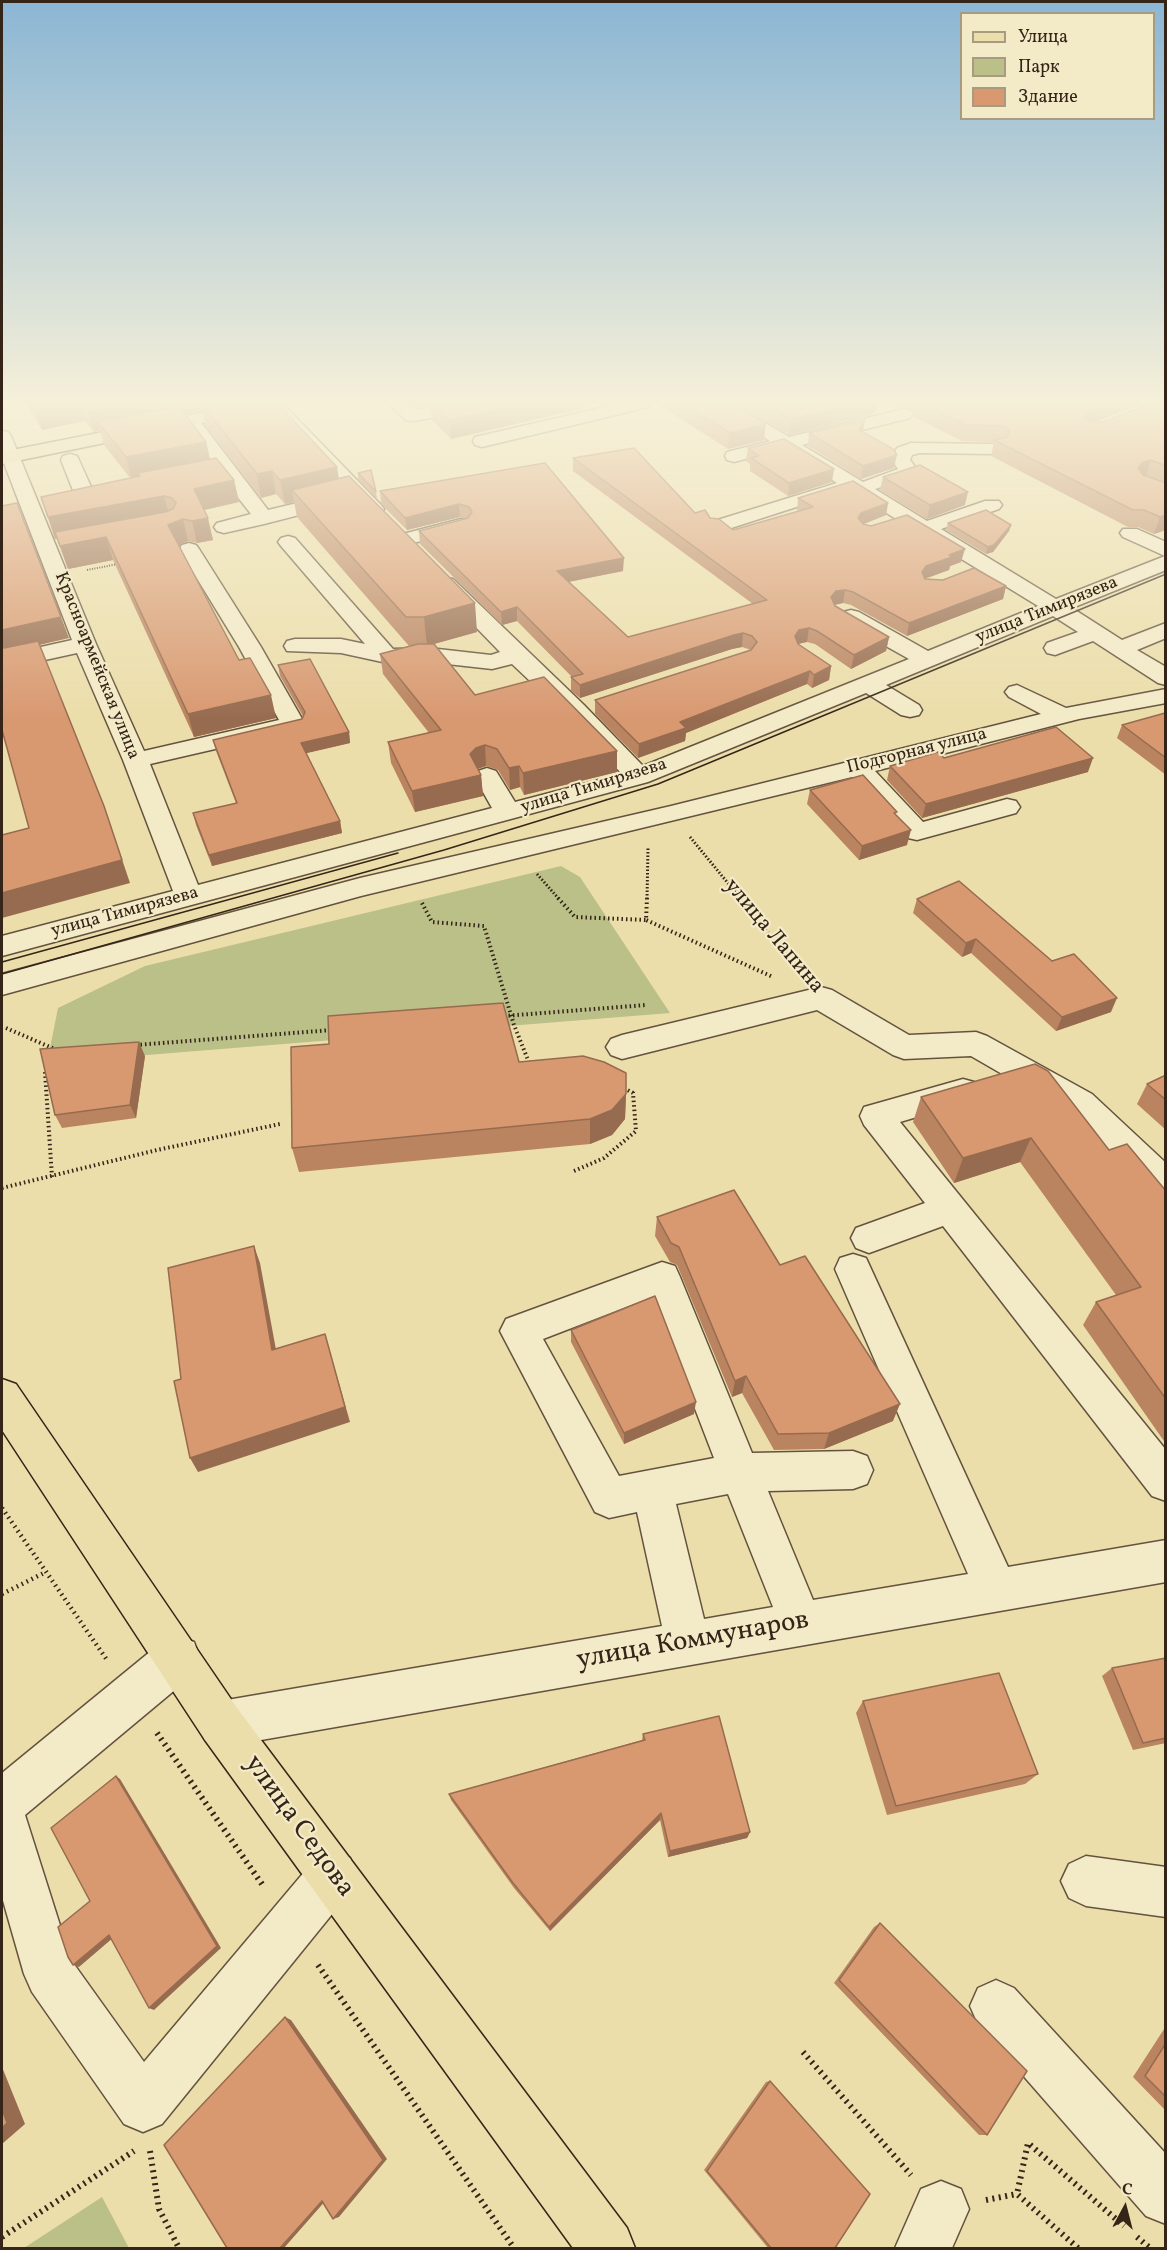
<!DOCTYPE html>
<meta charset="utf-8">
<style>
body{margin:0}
#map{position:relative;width:1167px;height:2250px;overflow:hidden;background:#ecdeab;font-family:Vollkorn,serif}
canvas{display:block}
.frame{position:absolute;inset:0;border:3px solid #352519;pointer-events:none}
.legend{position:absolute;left:960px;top:12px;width:195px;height:108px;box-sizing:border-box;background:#f3eac8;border:2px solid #a79b82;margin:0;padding:8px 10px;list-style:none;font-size:18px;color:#352519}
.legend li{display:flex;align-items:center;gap:12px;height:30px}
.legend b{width:30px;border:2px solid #a79b82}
.north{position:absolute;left:1095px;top:2178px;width:60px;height:60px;-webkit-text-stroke:4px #f3eac8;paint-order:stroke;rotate:7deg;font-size:16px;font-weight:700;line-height:24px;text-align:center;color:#352519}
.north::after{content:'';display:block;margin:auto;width:21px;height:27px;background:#352519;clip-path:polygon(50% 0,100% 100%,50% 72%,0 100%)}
</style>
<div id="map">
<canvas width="1167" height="2250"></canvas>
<div class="frame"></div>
<ul class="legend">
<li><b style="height:8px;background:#ecdeab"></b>Улица</li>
<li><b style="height:16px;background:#bac087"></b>Парк</li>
<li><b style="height:16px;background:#d89971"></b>Здание</li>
</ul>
<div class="north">С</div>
</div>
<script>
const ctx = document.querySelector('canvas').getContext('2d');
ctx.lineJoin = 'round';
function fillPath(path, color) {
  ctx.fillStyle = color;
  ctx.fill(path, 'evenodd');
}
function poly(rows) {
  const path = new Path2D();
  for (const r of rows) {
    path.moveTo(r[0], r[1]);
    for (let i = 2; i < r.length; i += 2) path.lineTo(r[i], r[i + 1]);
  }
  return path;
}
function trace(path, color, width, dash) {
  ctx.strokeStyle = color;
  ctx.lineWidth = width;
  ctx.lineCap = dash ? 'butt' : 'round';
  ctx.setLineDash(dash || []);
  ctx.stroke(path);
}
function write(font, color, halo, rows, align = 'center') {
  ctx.font = font + ' Vollkorn,serif';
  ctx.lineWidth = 4.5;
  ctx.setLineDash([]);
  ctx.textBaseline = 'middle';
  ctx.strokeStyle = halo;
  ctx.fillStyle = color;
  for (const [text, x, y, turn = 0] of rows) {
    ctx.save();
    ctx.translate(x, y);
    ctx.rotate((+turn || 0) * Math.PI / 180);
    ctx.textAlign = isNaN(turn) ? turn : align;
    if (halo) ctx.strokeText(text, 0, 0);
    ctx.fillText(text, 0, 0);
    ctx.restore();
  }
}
fillPath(poly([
 [561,866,580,877,670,1013,47,1063,58,1008,145,966],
 [102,2197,129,2248,24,2248]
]), '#bac087');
const minor = poly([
 [263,403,282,403,381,505,384,509,381,513,367,513,263,403],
 [388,403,407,403,416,410,464,403,477,403,480,407,477,411,471,412,412,421,406,420,388,403],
 [622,403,652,403,649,407,482,447,475,445,473,441,475,437,622,403],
 [711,403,732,403,789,437,904,409,910,410,913,414,910,418,802,445,863,482,898,469,892,460,895,452,897,448,911,443,1001,444,1003,448,1001,452,994,454,920,453,912,455,910,460,919,472,916,476,875,489,927,521,985,501,999,501,1002,505,999,509,941,529,1056,599,1165,556,1123,537,1120,533,1123,529,1137,529,1166,542,1166,570,1072,608,1122,640,1166,623,1166,638,1137,650,1166,667,1166,685,1158,683,1093,641,1055,655,1047,653,1044,648,1047,643,1078,632,1053,616,886,685,919,705,922,710,919,715,910,717,901,715,866,693,648,782,2,956,2,936,173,891,123,760,77,653,13,667,5,665,2,660,5,655,72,640,2,458,2,431,8,432,11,436,96,644,144,751,279,720,239,647,179,549,182,545,189,543,196,545,199,549,261,647,305,724,302,729,150,764,198,885,492,808,474,776,478,771,487,768,496,771,515,802,622,774,566,715,512,664,492,669,429,662,387,663,341,653,287,651,284,646,287,641,295,639,341,639,365,644,281,546,278,542,281,538,288,536,295,538,393,649,429,648,491,655,500,652,434,584,437,579,445,578,453,579,584,705,643,766,909,659,843,622,840,617,843,612,851,610,859,612,928,651,1038,606,849,490,725,530,711,530,708,526,711,522,837,483,783,449,734,462,727,460,725,456,727,452,770,441,711,403],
 [190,415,196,416,268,510,339,493,346,495,349,499,346,503,264,524,224,533,217,531,214,527,217,523,251,514,222,477,184,485,177,483,174,479,177,475,215,467,181,420,184,416,190,415],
 [70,454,77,456,79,460,96,498,93,502,79,502,76,498,61,460,63,456,70,454],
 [461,519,468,521,471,525,468,529,402,546,395,544,392,540,395,536,461,519],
 [1017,685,1066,708,1166,689,1166,703,1079,719,875,771,923,822,1007,799,1016,801,1020,807,1016,813,917,840,908,838,852,777,361,896,2,995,2,974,360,878,671,806,1041,714,1009,697,1005,692,1009,687,1017,685],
 [821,987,832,990,909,1035,976,1032,987,1036,1092,1094,1166,1163,1166,1199,1154,1195,1068,1112,971,1056,904,1059,893,1055,817,1010,622,1059,611,1055,606,1047,611,1039,622,1035,821,987],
 [963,1079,974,1082,979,1091,974,1100,900,1122,1166,1450,1166,1501,1152,1496,943,1226,869,1253,856,1248,851,1238,856,1228,925,1203,864,1125,860,1116,864,1107,963,1079],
 [853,1254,866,1258,1008,1567,1166,1540,1166,1582,221,1747,205,1740,198,1724,205,1708,221,1701,662,1626,637,1512,609,1518,595,1512,500,1331,506,1319,662,1262,675,1266,680,1277,752,1453,853,1451,867,1456,873,1470,867,1484,853,1489,768,1491,813,1600,968,1574,835,1269,840,1258,853,1254],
 [652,1297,714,1458,619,1476,543,1339,652,1297],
 [728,1494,773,1607,704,1619,676,1504,728,1494],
 [178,1636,194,1642,200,1658,194,1674,25,1815,71,1960,144,2062,316,1858,333,1851,350,1858,357,1875,350,1892,162,2124,143,2132,124,2124,32,1992,24,1974,2,1897,2,1773,162,1642,178,1636],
 [1086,1856,1166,1867,1166,1917,1086,1906,1069,1898,1061,1881,1069,1864,1086,1856],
 [996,1980,1014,1988,1166,2154,1166,2224,1146,2216,978,2024,970,2006,978,1988,996,1980],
 [941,2181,961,2189,969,2209,952,2248,895,2248,921,2189,941,2181]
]);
const major = poly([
 [250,403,284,403,281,407,275,408,2,464,2,452,250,403],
 [2,1379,16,1384,237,1708,627,2228,635,2248,573,2248,205,1740,2,1430,2,1379]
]);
trace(minor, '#63533e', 3);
trace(major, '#352519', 3);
trace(poly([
 [87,570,118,564]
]), '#352519', 2, [1, 1.5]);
trace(poly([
 [690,837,741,899],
 [537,874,559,899],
 [647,899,648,848]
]), '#352519', 3, [1.5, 2]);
trace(poly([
 [558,898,575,917,646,920],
 [647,898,646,920,773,977],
 [739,898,799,971],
 [422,903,432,922,484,926,514,1025,530,1065],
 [504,1016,646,1005],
 [6,1028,57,1050],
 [136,1045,332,1030],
 [45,1072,52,1177],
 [574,1171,604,1158,636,1131,633,1093,624,1088],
 [2,1188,157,1150,280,1124]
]), '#352519', 4, [1.5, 3]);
trace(poly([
 [2,1508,107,1660],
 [2,1594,46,1572]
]), '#352519', 4.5, [1.5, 4]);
trace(poly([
 [157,1733,264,1887],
 [318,1965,514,2248],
 [803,2052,911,2175],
 [150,2151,159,2209,179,2248],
 [986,2200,1017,2194],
 [2,2237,134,2151],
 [1137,2237,1150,2248],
 [1078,2248,1017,2194,1028,2143,1124,2226]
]), '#352519', 6, [2, 4.5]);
fillPath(minor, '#f3eac8');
fillPath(major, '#ecdeab');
trace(poly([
 [2,962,398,853],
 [2,974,444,850,658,784,1166,574]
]), '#352519', 1.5);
fillPath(poly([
 [25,403,277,403,339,479,477,632,433,644,475,695,617,751,617,772,524,795,520,787,510,790,498,770,486,766,478,769,481,775,483,796,415,812,391,763,388,742,429,733,383,674,380,654,409,646,297,517,294,502,285,504,276,494,261,498,205,425,202,410,185,414,206,442,210,459,234,480,239,502,204,510,213,540,197,543,188,541,179,545,239,660,276,718,194,737,113,560,68,569,57,539,55,539,41,497,130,478,104,445,100,430,94,432,85,421,42,430],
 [413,403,584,403,584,408,451,439,432,420,430,406,418,407],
 [656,403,730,403,764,440,728,449],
 [736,403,879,403,873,414,789,435],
 [887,403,1144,403,1094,422,1103,422,1166,403,1166,530,1154,534,1138,527,1128,527,991,456,994,442,962,441,914,417,915,412,910,408,897,408],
 [865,420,863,432,894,468,861,479,808,446,809,433],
 [748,448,832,482,788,496,750,471,750,464,746,461],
 [573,458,695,513,710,518,733,530,797,512,798,498,888,503,886,515,863,524,961,562,950,566,949,570,925,579,1006,586,1003,599,907,636,851,605,843,603,835,605,889,637,886,651,851,669,815,644,807,642,798,644,831,666,829,680,812,688,807,684,686,733,685,741,638,758,595,714,595,700,751,650,742,647,732,649,580,698,571,691,571,677,572,677,517,621,502,625,420,544,419,531,466,519,460,517,407,530,381,504,380,491,545,463,623,571,569,582,628,637,753,604,573,471],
 [358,473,376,492,377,499,358,480],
 [883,477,965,505,927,519,880,490],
 [948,523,1011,525,1009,531,993,552,986,554,946,530],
 [278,665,349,732,350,743,306,753,340,821,342,833,212,866,196,825,193,813,236,803,216,751,213,740,302,719,303,716,280,676],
 [1165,713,1166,775,1117,738,1122,725],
 [890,766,1088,772,922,818,887,780],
 [810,790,897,816,907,845,859,860,807,804],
 [917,899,1052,961,1111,1012,1056,1031,971,953,962,957,913,913],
 [145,1056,136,1118,62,1128,55,1115],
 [519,1062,626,1094,625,1119,612,1135,590,1144,299,1172,292,1148],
 [1166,1075,1166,1130,1137,1104,1147,1084],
 [921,1097,1109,1150,1166,1191,1166,1444,1083,1325,1096,1302,1116,1295,1020,1162,954,1183,913,1122],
 [657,1217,780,1265,893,1421,824,1449,774,1450,742,1393,732,1397,677,1265,670,1262,655,1236],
 [571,1330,694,1414,624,1444,571,1342],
 [1166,1658,1166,1743,1133,1750,1102,1676,1112,1668],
 [863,1701,1038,1774,1025,1784,887,1815,856,1713],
 [643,1734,750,1832,747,1838,668,1857,660,1820,550,1931,514,1888,451,1800,449,1794,642,1740],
 [880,1923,987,2135,979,2135,834,1983,874,1927],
 [1166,2026,1166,2111,1133,2077],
 [770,2081,835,2248,768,2248,704,2170,766,2082]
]), '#ba8461');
fillPath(poly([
 [75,403,80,403,85,421,42,430,36,410],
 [136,403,201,403,202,410,104,430,98,422,100,430,94,432,88,412],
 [418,403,430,403,430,406,418,407],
 [522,403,584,403,584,408,451,439,450,420],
 [857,403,879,403,873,414,789,435,791,419],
 [1108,403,1144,403,1084,426,1085,417,1089,410],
 [865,420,863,432,859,430],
 [766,424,764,440,728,449,730,433],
 [206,442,211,465,140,476,138,473,139,480,132,481,126,457],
 [897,455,894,468,861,479,863,466],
 [1151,460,1146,477,1137,479,1138,468,1143,462],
 [337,467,341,491,292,490,294,502,285,504,280,480],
 [834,469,832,482,788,496,789,483],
 [272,471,276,494,261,498,257,474],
 [234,480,239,502,199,511,194,489],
 [968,492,965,505,927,519,930,505],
 [164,496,170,518,55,532,57,539,55,539,48,517],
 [888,503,886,515,859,526,858,518,861,513],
 [459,504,460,517,407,530,405,518],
 [1166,515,1166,530,1154,534,1160,517],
 [208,518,213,540,197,543,192,521],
 [183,519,188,541,174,548,168,525],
 [1011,525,1009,531,993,552,986,554,988,547],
 [106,537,113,560,68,569,60,546],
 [965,549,961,562,950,566,949,570,923,579,922,572,926,566,949,555],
 [624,558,623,571,557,584,557,571],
 [1006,586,1003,599,907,636,909,623],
 [845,590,843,603,833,605,831,597,836,591],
 [475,603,477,632,427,646,424,617],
 [517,607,517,621,502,625,501,612],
 [61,617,69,638,5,653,2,658,2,630],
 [809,628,807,642,797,644,795,636,799,630],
 [743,633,742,647,732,649,580,698,580,685,734,635],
 [889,637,886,651,851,669,854,655],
 [831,666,829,680,812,688,814,675],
 [810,671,807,684,686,733,685,741,638,758,639,744,680,722],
 [271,695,276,718,194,737,188,714],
 [349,732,350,743,303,754,301,743],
 [485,745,486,766,477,769,470,754,476,748],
 [617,751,617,772,524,795,523,773],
 [1093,758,1088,772,922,818,926,804],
 [519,766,520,787,510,790,509,768],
 [481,775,483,796,415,812,412,791],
 [104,806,130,883,2,918,2,893],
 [340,821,342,833,212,866,209,855],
 [911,830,907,845,859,860,862,846],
 [976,939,971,953,962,957,966,943],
 [1117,998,1111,1012,1056,1031,1062,1017],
 [139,1042,145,1056,136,1118,130,1105],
 [626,1094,625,1119,612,1135,590,1144,590,1119],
 [1031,1138,1020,1162,954,1183,963,1158],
 [254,1246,260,1263,279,1366,272,1350],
 [325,1334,350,1422,198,1472,190,1458],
 [746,1376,742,1393,732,1397,735,1381],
 [696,1402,694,1414,624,1444,624,1433],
 [900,1404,893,1421,824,1449,829,1433],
 [116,1776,120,1779,221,1948,154,2010,149,2008],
 [661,1813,660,1820,550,1931,549,1927],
 [750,1832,747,1838,668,1857,670,1851],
 [109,1935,114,1937,79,1967,73,1965],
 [285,2017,291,2020,387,2159,339,2217,333,2219],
 [2,2067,25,2124,2,2144],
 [327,2199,284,2248,280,2248,322,2201]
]), '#976b4f');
const building = poly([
 [31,403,75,403,36,410,31,403],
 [80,403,136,403,88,412,80,403],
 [201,403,277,403,337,467,280,480,272,471,257,474,201,403],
 [432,403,522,403,450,420,432,403],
 [681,403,730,403,766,424,730,433,681,403],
 [764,403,857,403,791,419,764,403],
 [921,403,1108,403,1089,410,1085,417,1090,422,1103,422,1152,403,1166,403,1166,466,1151,460,1143,462,1138,468,1143,475,1166,483,1166,515,1160,517,1144,510,1133,510,994,440,1007,437,1009,431,1005,426,965,425,921,403],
 [179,406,206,442,126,457,98,422,179,406],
 [865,420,859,430,893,449,897,455,863,466,809,433,865,420],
 [784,439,834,469,789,483,751,458,759,456,748,448,784,439],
 [634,448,695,513,705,510,710,518,719,519,733,530,813,507,798,498,853,481,888,503,861,513,858,518,863,524,871,526,907,515,965,549,949,555,952,557,926,566,922,572,925,579,943,580,974,568,1006,586,909,623,853,592,845,590,836,591,831,597,835,606,889,637,854,655,817,631,809,628,799,630,795,636,798,644,831,666,814,675,810,671,680,722,686,728,639,744,595,700,751,650,757,642,752,636,743,633,734,635,580,685,571,677,583,674,517,607,501,612,419,531,468,518,472,512,469,507,459,504,405,518,380,491,545,463,624,558,557,571,628,637,767,600,573,458,634,448],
 [216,458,234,480,194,489,208,518,192,521,183,519,168,525,239,660,250,658,271,695,188,714,106,537,60,546,55,532,165,512,173,509,176,503,172,498,164,496,48,517,41,497,140,476,138,473,216,458],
 [920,465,968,492,930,505,883,477,920,465],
 [371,470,376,492,358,473,371,470],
 [349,476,475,603,424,617,406,617,292,490,349,476],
 [17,503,61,617,2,630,2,506,17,503],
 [986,510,1011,525,994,545,988,547,948,523,986,510],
 [38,641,104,806,122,860,2,893,2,835,29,828,2,730,2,647,4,648,38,641],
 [418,644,434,644,475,695,544,677,617,751,523,773,519,766,509,768,497,749,485,745,476,748,470,754,481,775,412,791,388,742,441,730,380,654,418,644],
 [310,659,349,732,301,743,340,821,209,855,193,813,237,803,213,740,302,719,305,712,278,665,310,659],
 [1165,713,1166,713,1166,758,1122,725,1165,713],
 [1056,727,1093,758,926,804,890,766,938,752,944,758,1056,727],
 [863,775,897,812,894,813,911,830,862,846,810,790,863,775],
 [959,881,1052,961,1074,954,1117,998,1062,1017,976,939,966,943,917,899,959,881],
 [503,1003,519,1062,583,1056,604,1062,626,1073,626,1094,612,1110,590,1119,292,1148,291,1047,329,1044,328,1016,503,1003],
 [139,1042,130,1105,55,1115,40,1049,139,1042],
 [1035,1064,1048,1071,1109,1150,1127,1144,1166,1191,1166,1399,1096,1302,1141,1287,1031,1138,963,1158,921,1097,1035,1064],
 [1166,1075,1166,1100,1147,1084,1166,1075],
 [734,1190,780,1265,805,1256,900,1404,829,1433,778,1434,746,1376,735,1381,679,1247,671,1243,657,1217,734,1190],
 [254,1246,272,1350,325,1334,345,1407,190,1458,174,1381,181,1379,168,1268,254,1246],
 [655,1296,696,1402,624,1433,571,1330,655,1296],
 [1166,1658,1166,1738,1143,1743,1112,1668,1166,1658],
 [999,1673,1038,1774,896,1806,863,1701,999,1673],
 [719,1716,750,1832,670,1851,661,1813,549,1927,513,1883,449,1794,645,1740,643,1734,719,1716],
 [116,1776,217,1946,149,2008,109,1935,73,1965,68,1957,58,1927,90,1901,51,1828,116,1776],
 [880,1923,1027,2071,987,2135,839,1980,880,1923],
 [285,2017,383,2160,333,2219,322,2201,280,2248,227,2248,164,2145,285,2017],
 [1166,2043,1166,2097,1145,2076,1166,2043],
 [770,2081,870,2194,835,2248,771,2248,707,2171,770,2081],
 [2,2109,7,2123,2,2128,2,2109]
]);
fillPath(building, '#d89971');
trace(building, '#976b4f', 1.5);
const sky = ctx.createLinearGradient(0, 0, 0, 718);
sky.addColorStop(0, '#8bb6d4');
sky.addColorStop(0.56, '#f6f0d9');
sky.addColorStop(1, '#f6f0d900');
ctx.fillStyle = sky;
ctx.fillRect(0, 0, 1167, 718);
write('18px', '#352519', '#f3eac8', [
 ["улица Тимирязева",1047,611,-22],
 ["Красноармейская улица",96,666,68],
 ["Подгорная улица",917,752,-14],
 ["улица Тимирязева",594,787,-17],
 ["улица Тимирязева",125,913,-15]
]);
write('22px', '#352519', '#f3eac8', [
 ["улица Лапина",773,937,50]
]);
write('27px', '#352519', '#f3eac8', [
 ["улица Коммунаров",693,1642,-10],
 ["улица Седова",298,1827,54]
]);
</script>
